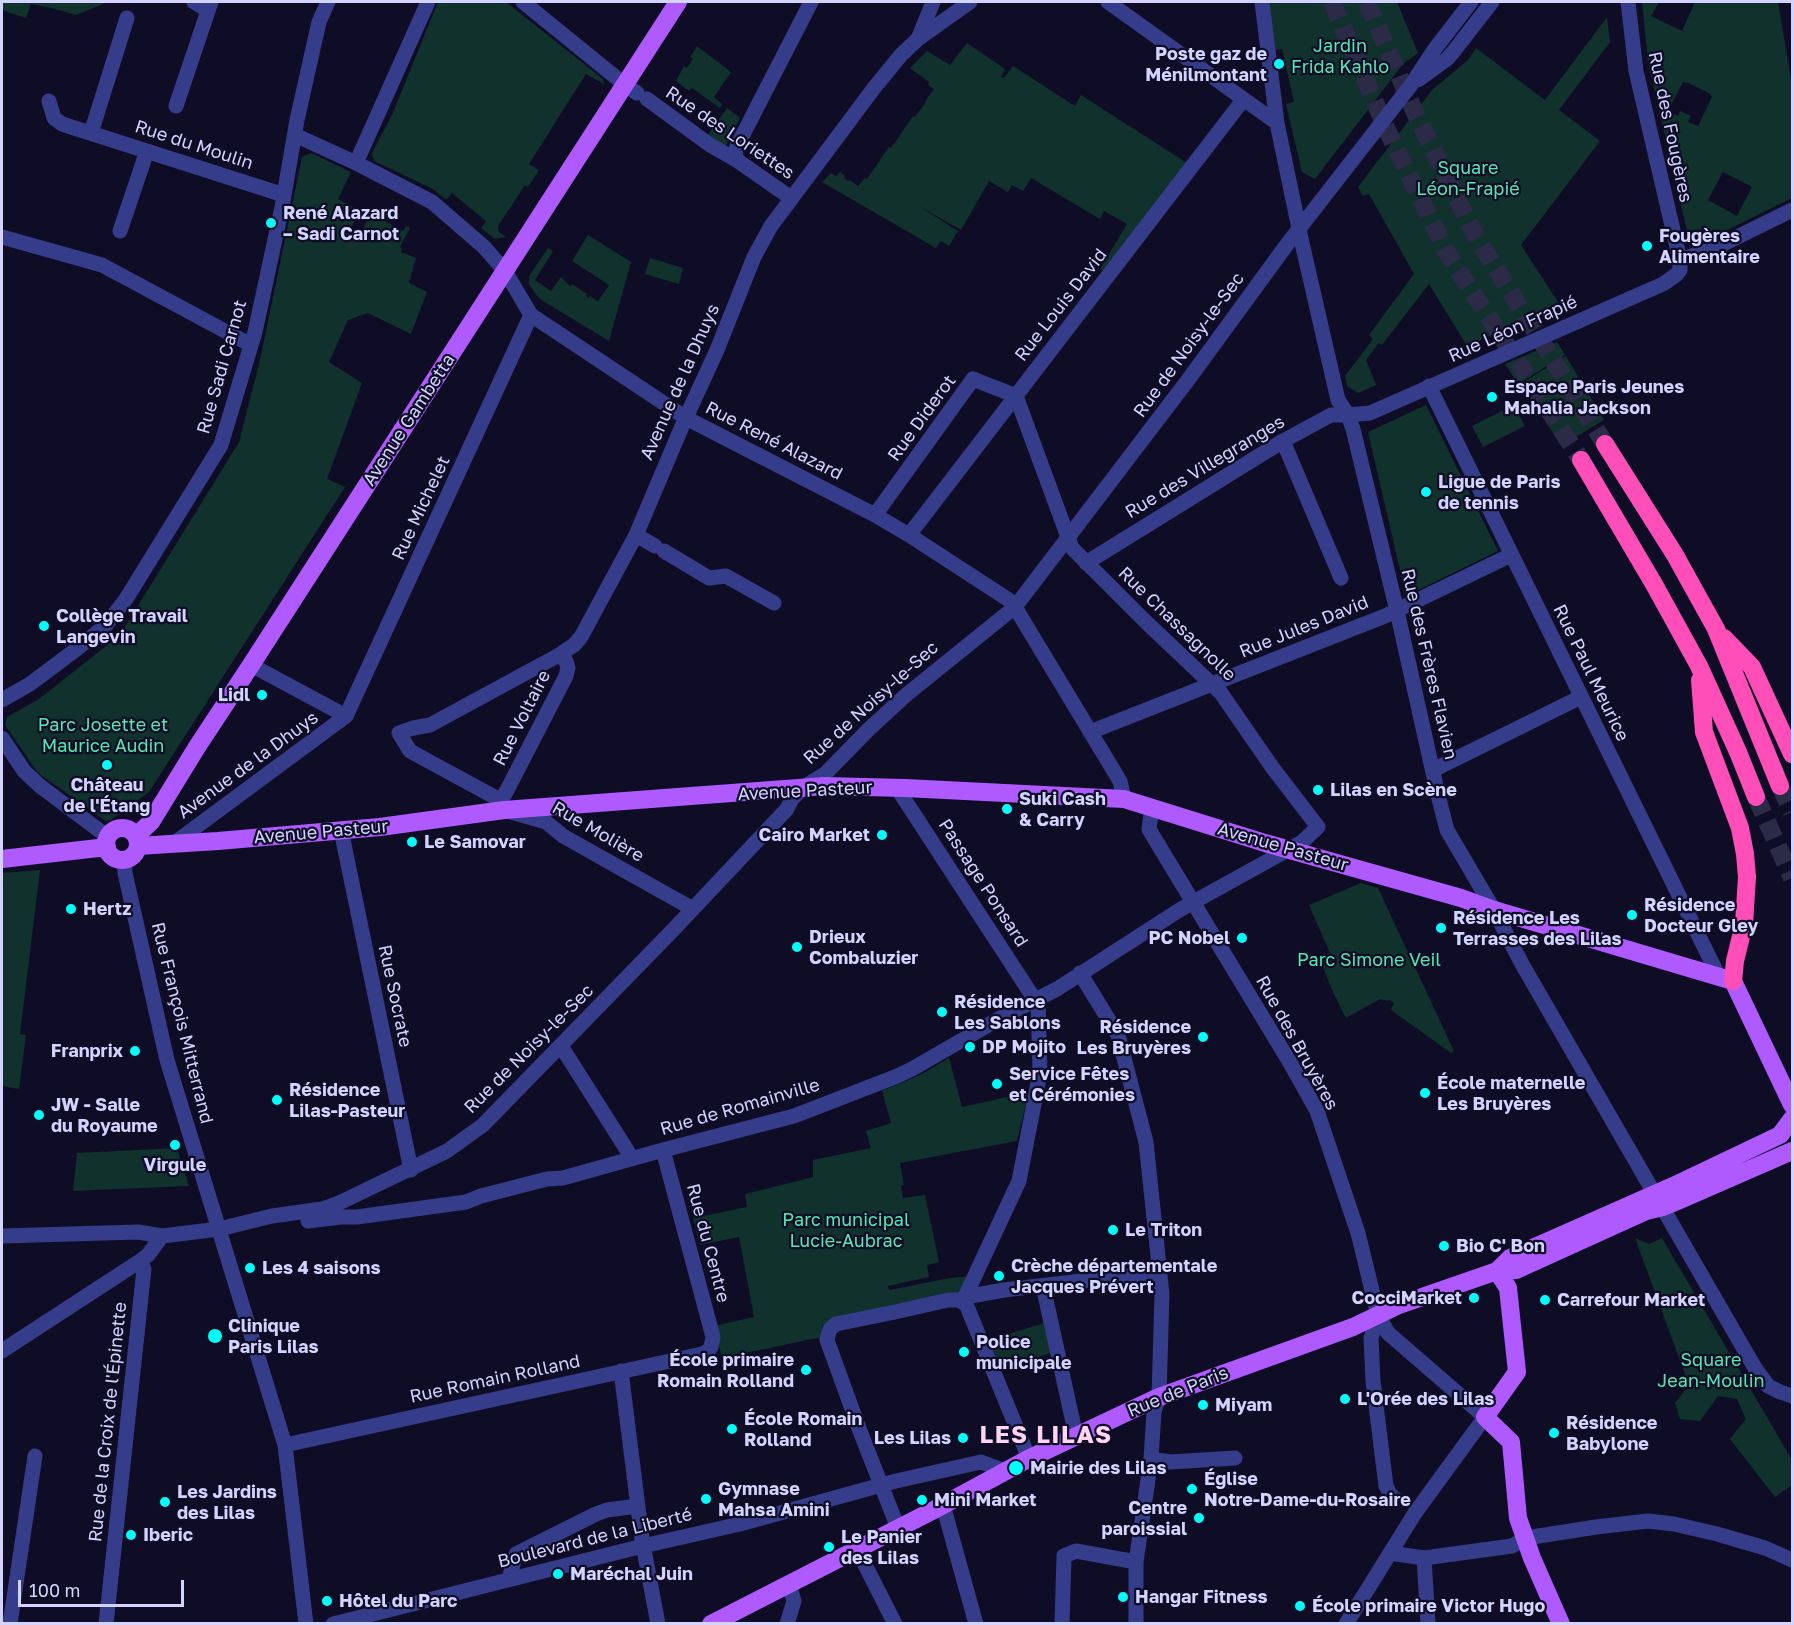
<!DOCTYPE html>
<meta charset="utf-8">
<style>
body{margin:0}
#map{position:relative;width:1794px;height:1625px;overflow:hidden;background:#0f0d26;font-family:"Golos Text",sans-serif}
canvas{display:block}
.frame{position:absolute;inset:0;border:3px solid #d3d3ff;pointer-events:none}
.scale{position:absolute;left:18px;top:1580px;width:166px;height:27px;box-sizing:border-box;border:3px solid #d3d3ff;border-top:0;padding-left:8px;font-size:18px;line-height:21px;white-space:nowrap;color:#d3d3ff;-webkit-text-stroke:4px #0f0d26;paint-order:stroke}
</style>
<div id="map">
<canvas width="1794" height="1625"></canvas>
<div class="frame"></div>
<div class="scale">100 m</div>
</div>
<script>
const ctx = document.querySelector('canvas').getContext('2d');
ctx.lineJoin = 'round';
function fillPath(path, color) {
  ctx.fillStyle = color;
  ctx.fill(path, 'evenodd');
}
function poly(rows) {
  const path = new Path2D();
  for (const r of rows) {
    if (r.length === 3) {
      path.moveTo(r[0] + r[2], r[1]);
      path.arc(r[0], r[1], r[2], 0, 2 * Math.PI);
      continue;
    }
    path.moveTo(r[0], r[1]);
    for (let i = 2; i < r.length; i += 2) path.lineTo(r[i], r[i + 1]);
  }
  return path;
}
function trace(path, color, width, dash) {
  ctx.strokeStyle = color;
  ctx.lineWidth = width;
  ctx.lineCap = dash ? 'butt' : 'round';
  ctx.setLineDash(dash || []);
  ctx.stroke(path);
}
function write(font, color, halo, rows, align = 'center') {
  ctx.font = font + ' "Golos Text",sans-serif';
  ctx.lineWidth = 4.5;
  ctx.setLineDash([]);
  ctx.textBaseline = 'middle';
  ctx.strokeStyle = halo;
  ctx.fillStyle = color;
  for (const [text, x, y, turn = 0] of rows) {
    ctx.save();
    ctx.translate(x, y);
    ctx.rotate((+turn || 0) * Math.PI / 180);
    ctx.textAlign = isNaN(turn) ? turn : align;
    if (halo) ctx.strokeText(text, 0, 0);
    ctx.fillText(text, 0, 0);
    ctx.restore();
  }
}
fillPath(poly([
 [2,2,108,2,76,15,51,8,31,4,26,18,2,10],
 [438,2,506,2,603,79,604,84,586,74,529,164,539,170,528,187,525,185,498,226,499,232,506,237,495,239,481,228,486,221,452,193,446,200,433,189,374,161,372,153,392,115],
 [1269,2,1397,2,1418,53,1403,64,1315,179,1302,172,1286,104,1294,102,1282,49,1273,50],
 [1642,2,1659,2,1651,16,1682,31,1695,2,1778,2,1792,85,1792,198,1703,242,1688,235,1648,62],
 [1683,82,1688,83,1709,93,1712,97,1698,126,1688,122,1691,116,1680,111,1678,116,1668,111],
 [1723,172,1752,187,1737,216,1708,200],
 [1607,17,1610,42,1559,110,1600,141,1521,245,1560,305,1467,346,1429,284,1382,345,1379,343,1366,360,1376,385,1358,393,1347,386,1345,376,1373,339,1369,335,1414,274,1369,194,1363,196,1358,187,1432,90,1468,60,1476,48,1545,100],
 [967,43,1005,69,1001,77,1004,78,1013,66,1075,106,1081,95,1187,163,1104,271,1100,269,1127,224,1104,211,1100,219,1031,178,1023,191,1012,185,1008,192,989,181,961,230,919,206,958,231,949,246,941,241,936,248,822,182,831,173,836,176,840,172,845,176,844,178,848,181,850,180,858,186,865,178,867,179,889,147,891,148,913,116,915,117,926,102,925,101,934,89,928,85,929,82,910,68,927,51,950,65],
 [697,46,731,72,714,97,722,104,720,108,692,88,689,91,676,81,684,66,687,68,693,59,690,57],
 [727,108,740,118,723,151,705,139],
 [311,153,351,172,338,199,360,211,350,230,360,235,367,221,365,219,369,212,403,231,406,226,410,228,400,247,402,248,401,252,416,258,409,283,427,292,411,334,368,313,348,320,329,362,362,383,327,479,345,487,149,792,111,820,106,821,38,773,5,725,7,717,39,699,120,635,239,442,260,360,302,157],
 [588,235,631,262,609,341,543,301,537,296,529,284,529,276,548,248,553,251,535,280,551,291,561,277,570,286,572,284,587,294,586,296,589,298,590,296,598,301,609,285,572,261],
 [650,258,683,268,679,284,645,274],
 [1557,342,1565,355,1518,384,1505,364],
 [1566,356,1604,420,1561,446,1522,383],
 [1426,405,1498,551,1406,596,1368,432],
 [1514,405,1525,426,1483,447,1472,426],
 [40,870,20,1034,26,1035,19,1089,2,1086,2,873],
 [1361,883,1378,888,1454,1051,1451,1053,1391,1010,1394,1003,1390,1000,1388,1001,1380,999,1346,1018,1333,992,1319,958,1330,953,1309,905],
 [949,1058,962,1107,1029,1092,1017,1141,900,1163,904,1185,901,1186,903,1198,925,1195,939,1262,927,1265,929,1277,888,1286,888,1288,890,1290,950,1278,971,1276,962,1295,822,1325,824,1331,822,1340,817,1338,722,1358,714,1326,754,1317,739,1237,700,1245,693,1218,747,1207,745,1194,813,1177,813,1160,871,1148,866,1131,891,1123,882,1091,920,1075],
 [177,1148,189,1186,73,1191,77,1153],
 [1635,1238,1649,1244,1662,1238,1792,1460,1792,1485,1775,1497,1730,1439,1746,1419,1737,1399,1718,1396,1700,1421,1680,1419,1675,1403,1689,1385],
 [1044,1323,1051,1352,1050,1353,1002,1370,989,1340]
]), '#10312c');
trace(poly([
 [1390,1494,1405,1506]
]), '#2c2b47', 15, [15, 8]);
trace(poly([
 [1332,2,1387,130,1446,251,1581,460],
 [1367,2,1417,117,1475,235,1605,444],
 [1780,786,1792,812],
 [1756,797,1792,878]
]), '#2c2b47', 18, [18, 9]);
trace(poly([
 [194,2,208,10],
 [523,2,624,84,637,93],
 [1108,2,1277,123],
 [1262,2,1277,123,1302,243,1338,400,1348,415,1353,429,1397,611,1438,795,1447,830,1494,910,1522,964,1755,1368,1768,1386,1780,1392,1792,1396],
 [918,39,933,2],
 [1418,80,1447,59,1454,51,1492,2],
 [647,99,710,145,738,161,791,198],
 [49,101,54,118,62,124,284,195],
 [176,106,211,2],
 [91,133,127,18],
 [295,135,356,163,432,202,484,247,505,271,531,315,686,418,875,515,909,535,1009,600,1015,607,1120,781,1124,799],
 [738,161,735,155,737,146,811,2],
 [356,163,428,2],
 [120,231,147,151],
 [2,237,102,265,251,345],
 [1680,260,1717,247,1792,210],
 [1429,386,1719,977],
 [1283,441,1341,578],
 [636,535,655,546],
 [909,535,1243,100],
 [664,551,709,578,726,576,774,603],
 [1086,563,1283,441,1331,415,1348,415,1370,413,1663,284,1676,275,1680,270,1680,260,1636,71,1628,2],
 [251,665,346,716],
 [2,700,30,684,78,648,106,625,126,599,221,445,255,332,282,207,297,120,319,22,328,2],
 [1090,732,1385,616,1511,555],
 [2,738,24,771,40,786,108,837],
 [1433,770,1581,697],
 [897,788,1035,1000],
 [500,800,505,794,566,676,568,668,566,661,559,655],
 [1152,807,1149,829,1153,836,1289,1061,1317,1111,1358,1233,1378,1315,1388,1333,1485,1417,1415,1513,1346,1624],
 [341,830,411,1170],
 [173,844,346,716,531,315],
 [124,860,125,873,167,1060,285,1445,306,1624],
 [693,909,563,836,546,822,504,810,500,800,410,751,399,733,413,728,430,725,559,655,574,645,581,637,636,535,683,424,717,350,754,257,771,226,874,88,901,55,918,39,970,2],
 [1080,973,1118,1035,1146,1142,1162,1294,1159,1397,1154,1412,1151,1459,1136,1562,1136,1624],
 [561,1046,632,1158],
 [308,1221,341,1217,357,1217,466,1202,481,1196,547,1179,563,1178,663,1150,794,1116,895,1077,912,1069,1002,1017,1057,989,1181,909,1302,842,1318,827,1272,767,1221,693,1146,622,1072,548,1016,396,973,379,875,515],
 [2,1236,138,1232,162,1236,219,1229,272,1216,322,1209,339,1203,447,1151,483,1125,672,931,787,809,792,799,804,787,825,774,869,729,906,695,1015,607,1188,380,1288,243,1411,85,1434,50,1471,2],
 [1043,1286,1076,1436],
 [965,1297,1019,1181,1040,1073,1038,998],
 [965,1297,1004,1290,1160,1272],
 [965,1297,966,1304,1026,1451,1028,1459],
 [1378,1315,1371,1338,1373,1381,1386,1486,1390,1494],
 [2,1351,140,1261,148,1255,162,1236],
 [621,1371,642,1539,658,1624],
 [285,1445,702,1354,708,1351,711,1347,713,1337,663,1150],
 [1151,1459,1170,1462,1235,1458],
 [943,1505,976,1624],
 [898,1528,860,1431,827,1340,828,1335,830,1329,836,1324,895,1312,948,1300,958,1300,966,1304],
 [857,1549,895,1624],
 [1390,1553,1424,1558,1512,1546,1526,1538,1596,1527,1648,1521,1674,1524,1717,1534,1765,1548,1792,1560],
 [1424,1558,1428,1624],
 [509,1579,516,1554,596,1514,607,1510,638,1506],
 [10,1624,35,1456],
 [106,1624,144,1269,140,1261],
 [333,1624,643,1546,740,1524,896,1481,981,1462,1005,1471],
 [787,1624,794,1601,789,1584],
 [1062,1624,1064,1556,1076,1551,1136,1562]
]), '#353c89', 15);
trace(poly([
 [122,844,16],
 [136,836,151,822,197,747,251,665,678,2],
 [138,846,218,841,380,827,504,810,825,786,905,788,1124,799,1265,843,1461,898,1494,910,1733,981,1792,1105],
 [2,859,107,847],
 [1497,1271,1508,1288,1517,1372,1485,1417,1511,1442,1518,1518,1532,1558,1561,1624],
 [1497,1271,1510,1258,1673,1186,1780,1135,1792,1119],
 [711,1624,932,1511,1028,1459,1159,1397,1353,1327,1399,1305,1497,1271,1516,1270,1646,1211,1663,1207,1680,1200,1792,1151]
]), '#ae5aff', 18);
trace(poly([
 [1605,444,1675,555,1716,629,1780,786],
 [1581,460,1655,586,1699,666,1738,752,1756,797],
 [1724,638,1752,667,1792,754],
 [1700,680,1704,732,1740,828,1745,854,1747,877,1744,924,1735,961,1733,981]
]), '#ff4eb7', 18);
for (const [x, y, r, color] of [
 [1279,64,6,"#00fefa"],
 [271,223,6,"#00fefa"],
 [1647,246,6,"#00fefa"],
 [1492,397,6,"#00fefa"],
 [1426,492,6,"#00fefa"],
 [44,626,6,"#00fefa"],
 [262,695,6,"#00fefa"],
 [107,765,6,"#00fefa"],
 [1318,790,6,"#00fefa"],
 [1007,809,6,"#00fefa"],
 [882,835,6,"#00fefa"],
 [412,842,6,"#00fefa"],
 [71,909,6,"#00fefa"],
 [1632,915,6,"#00fefa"],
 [1441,928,6,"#00fefa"],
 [1242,938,6,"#00fefa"],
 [797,947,6,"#00fefa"],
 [942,1012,6,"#00fefa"],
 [1203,1037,6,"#00fefa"],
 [970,1047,6,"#00fefa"],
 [135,1051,6,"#00fefa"],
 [997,1084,6,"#00fefa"],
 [1425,1093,6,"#00fefa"],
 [277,1100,6,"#00fefa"],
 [39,1115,6,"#00fefa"],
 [175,1145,6,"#00fefa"],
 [1113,1230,6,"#00fefa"],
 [1444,1246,6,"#00fefa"],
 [250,1268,6,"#00fefa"],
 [999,1276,6,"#00fefa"],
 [1474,1298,6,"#00fefa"],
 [1545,1300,6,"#00fefa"],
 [215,1336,8,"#00fefa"],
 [964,1352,6,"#00fefa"],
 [806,1370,6,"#00fefa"],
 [1345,1399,6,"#00fefa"],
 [1203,1405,6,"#00fefa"],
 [732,1429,6,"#00fefa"],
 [1554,1433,6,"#00fefa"],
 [963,1438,6,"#00fefa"],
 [1016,1468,8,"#00fefa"],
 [1192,1489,6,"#00fefa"],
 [706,1499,6,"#00fefa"],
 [922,1500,6,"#00fefa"],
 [165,1502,6,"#00fefa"],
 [1199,1518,6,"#00fefa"],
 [131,1535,6,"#00fefa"],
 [829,1547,6,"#00fefa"],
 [558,1574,6,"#00fefa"],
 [1123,1597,6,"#00fefa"],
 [327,1601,6,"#00fefa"],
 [1300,1606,6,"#00fefa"]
]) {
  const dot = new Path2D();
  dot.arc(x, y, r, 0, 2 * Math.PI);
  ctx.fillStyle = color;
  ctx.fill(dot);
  trace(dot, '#0f0d26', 2);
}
write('18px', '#56e7b2', '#0f0d26', [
 ["Jardin",1340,46],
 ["Frida Kahlo",1340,67],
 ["Square",1468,168],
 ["Léon-Frapié",1468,189],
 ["Parc Josette et",103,725],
 ["Maurice Audin",103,746],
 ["Parc Simone Veil",1369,960],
 ["Parc municipal",846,1220],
 ["Lucie-Aubrac",846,1241],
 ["Square",1711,1360],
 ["Jean-Moulin",1711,1381]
]);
write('bold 18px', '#d3d3ff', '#0f0d26', [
 ["Poste gaz de",1267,54,"right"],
 ["Ménilmontant",1267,75,"right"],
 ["René Alazard",283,213],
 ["– Sadi Carnot",283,234],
 ["Fougères",1659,236],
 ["Alimentaire",1659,257],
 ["Espace Paris Jeunes",1504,387],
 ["Mahalia Jackson",1504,408],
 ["Ligue de Paris",1438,482],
 ["de tennis",1438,503],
 ["Collège Travail",56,616],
 ["Langevin",56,637],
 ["Lidl",250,695,"right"],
 ["Château",107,785,"center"],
 ["de l'Étang",107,806,"center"],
 ["Lilas en Scène",1330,790],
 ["Suki Cash",1019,799],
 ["& Carry",1019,820],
 ["Cairo Market",870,835,"right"],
 ["Le Samovar",424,842],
 ["Résidence",1644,905],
 ["Docteur Gley",1644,926],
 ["Hertz",83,909],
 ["Résidence Les",1453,918],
 ["Terrasses des Lilas",1453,939],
 ["Drieux",809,937],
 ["Combaluzier",809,958],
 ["PC Nobel",1230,938,"right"],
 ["Résidence",954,1002],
 ["Les Sablons",954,1023],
 ["Résidence",1191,1027,"right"],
 ["Les Bruyères",1191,1048,"right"],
 ["DP Mojito",982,1047],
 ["Franprix",123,1051,"right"],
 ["Service Fêtes",1009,1074],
 ["et Cérémonies",1009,1095],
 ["École maternelle",1437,1083],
 ["Les Bruyères",1437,1104],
 ["Résidence",289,1090],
 ["Lilas-Pasteur",289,1111],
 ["JW - Salle",51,1105],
 ["du Royaume",51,1126],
 ["Virgule",175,1165,"center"],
 ["Le Triton",1125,1230],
 ["Bio C' Bon",1456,1246],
 ["Crèche départementale",1011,1266],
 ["Jacques Prévert",1011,1287],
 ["Les 4 saisons",262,1268],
 ["CocciMarket",1462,1298,"right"],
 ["Carrefour Market",1557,1300],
 ["Clinique",228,1326],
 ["Paris Lilas",228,1347],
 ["Police",976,1342],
 ["municipale",976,1363],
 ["École primaire",794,1360,"right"],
 ["Romain Rolland",794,1381,"right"],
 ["L'Orée des Lilas",1357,1399],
 ["Miyam",1215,1405],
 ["École Romain",744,1419],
 ["Rolland",744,1440],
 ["Résidence",1566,1423],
 ["Babylone",1566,1444],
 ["Les Lilas",951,1438,"right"],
 ["Mairie des Lilas",1030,1468],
 ["Église",1204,1479],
 ["Notre-Dame-du-Rosaire",1204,1500],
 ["Gymnase",718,1489],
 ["Mahsa Amini",718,1510],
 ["Les Jardins",177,1492],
 ["des Lilas",177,1513],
 ["Mini Market",934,1500],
 ["Centre",1187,1508,"right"],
 ["paroissial",1187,1529,"right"],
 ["Iberic",143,1535],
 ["Le Panier",841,1537],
 ["des Lilas",841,1558],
 ["Maréchal Juin",570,1574],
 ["Hangar Fitness",1135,1597],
 ["Hôtel du Parc",339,1601],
 ["École primaire Victor Hugo",1312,1606]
], 'left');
write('18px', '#d3d3ff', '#0f0d26', [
 ["Rue des Fougères",1670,127,78],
 ["Rue des Loriettes",730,133,34],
 ["Rue du Moulin",194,145,18],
 ["Rue Louis David",1061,305,-52],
 ["Rue Léon Frapié",1513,329,-24],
 ["Rue de Noisy-le-Sec",1189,345,-54],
 ["Rue Sadi Carnot",222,367,-74],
 ["Avenue de la Dhuys",680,382,-66],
 ["Rue Diderot",922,418,-54],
 ["Avenue Gambetta",409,420,-57],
 ["Rue René Alazard",774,441,27],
 ["Rue des Villegranges",1205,467,-31],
 ["Rue Michelet",421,508,-65],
 ["Rue Chassagnolle",1177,624,44],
 ["Rue Jules David",1304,627,-22],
 ["Rue des Frères Flavien",1429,664,77],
 ["Rue Paul Meurice",1591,673,64],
 ["Rue de Noisy-le-Sec",871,703,-42],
 ["Rue Voltaire",522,718,-63],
 ["Avenue de la Dhuys",248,765,-36],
 ["Avenue Pasteur",805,791,-3],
 ["Avenue Pasteur",321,832,-5],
 ["Rue Molière",598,832,30],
 ["Avenue Pasteur",1283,847,16],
 ["Passage Ponsard",983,883,57],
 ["Rue Socrate",395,996,78],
 ["Rue François Mitterrand",182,1023,76],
 ["Rue des Bruyères",1297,1043,61],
 ["Rue de Noisy-le-Sec",529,1049,-45],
 ["Rue de Romainville",740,1107,-16],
 ["Rue du Centre",708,1243,75],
 ["Rue Romain Rolland",495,1379,-12],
 ["Rue de Paris",1178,1392,-22],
 ["Rue de la Croix de l'Épinette",108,1422,-84],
 ["Boulevard de la Liberté",595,1538,-14]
]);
ctx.letterSpacing = '1.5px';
write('bold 24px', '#ffd5f5', '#0f0d26', [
 ["LES LILAS",1046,1435]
]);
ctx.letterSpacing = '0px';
</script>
